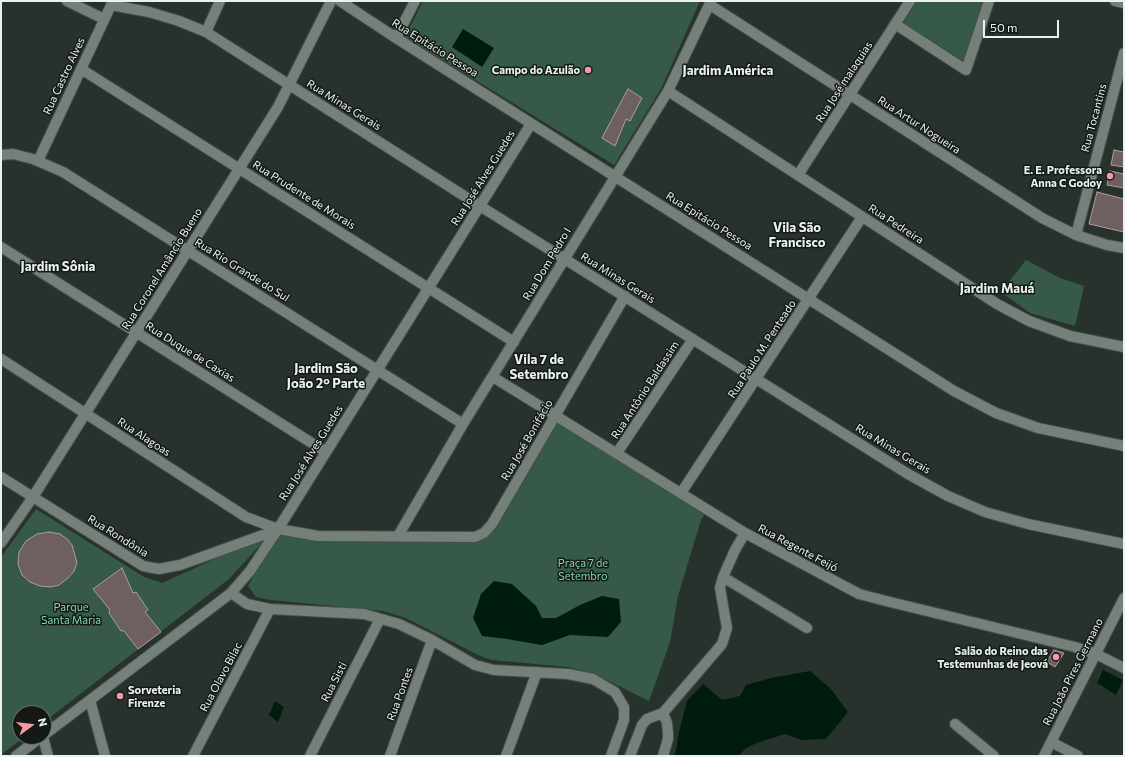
<!DOCTYPE html>
<meta charset="utf-8">
<style>
body{margin:0}
#map{position:relative;width:1125px;height:757px;overflow:hidden;background:#28322c;font-family:Commissioner,sans-serif}
canvas{display:block}
.frame{position:absolute;inset:0;border:2px solid #ebf2ee;pointer-events:none}
.north{position:absolute;left:12px;top:705px;width:40px;height:40px;box-sizing:border-box;background:#141916;border:1px solid #6a706c;border-radius:50%;rotate:75deg;font-size:11px;font-weight:700;line-height:16px;text-align:center;color:#ebf2ee}
.north::after{content:'';display:block;margin:auto;width:14px;height:18px;background:#f49aa4;clip-path:polygon(50% 0,100% 100%,50% 72%,0 100%)}
.scale{position:absolute;left:983px;top:20px;width:76px;height:18px;box-sizing:border-box;border:2px solid #ebf2ee;border-top:0;padding-left:5px;font-size:12px;line-height:14px;white-space:nowrap;color:#ebf2ee;-webkit-text-stroke:3px #141916;paint-order:stroke}
</style>
<div id="map">
<canvas width="1125" height="757"></canvas>
<div class="frame"></div>
<div class="north">N</div>
<div class="scale">50 m</div>
</div>
<script>
const ctx = document.querySelector('canvas').getContext('2d');
ctx.lineJoin = 'round';
function fillPath(path, color) {
  ctx.fillStyle = color;
  ctx.fill(path, 'evenodd');
}
function poly(rows) {
  const path = new Path2D();
  for (const r of rows) {
    path.moveTo(r[0], r[1]);
    for (let i = 2; i < r.length; i += 2) path.lineTo(r[i], r[i + 1]);
  }
  return path;
}
function trace(path, color, width, dash) {
  ctx.strokeStyle = color;
  ctx.lineWidth = width;
  ctx.lineCap = dash ? 'butt' : 'round';
  ctx.setLineDash(dash || []);
  ctx.stroke(path);
}
function write(font, color, halo, rows, align = 'center') {
  ctx.font = font + ' Commissioner,sans-serif';
  ctx.lineWidth = 3;
  ctx.setLineDash([]);
  ctx.textBaseline = 'middle';
  ctx.strokeStyle = halo;
  ctx.fillStyle = color;
  for (const [text, x, y, turn = 0] of rows) {
    ctx.save();
    ctx.translate(x, y);
    ctx.rotate((+turn || 0) * Math.PI / 180);
    ctx.textAlign = isNaN(turn) ? turn : align;
    if (halo) ctx.strokeText(text, 0, 0);
    ctx.fillText(text, 0, 0);
    ctx.restore();
  }
}
fillPath(poly([
 [423,1,700,1,661,89,614,165,405,37],
 [917,1,985,1,965,62,903,23],
 [1026,260,1060,278,1084,286,1075,326,1030,313,1001,292],
 [559,420,707,511,701,520,678,596,670,642,649,701,595,674,568,667,492,660,478,655,406,618,383,611,271,600,256,597,248,586,279,531,485,534],
 [36,509,144,577,162,583,206,563,248,541,263,542,229,579,44,722,44,713,20,713,20,737,24,737,1,755,1,557]
]), '#365a47');
fillPath(poly([
 [463,29,494,48,482,67,452,47],
 [494,581,512,584,536,606,542,618,556,618,580,605,602,596,619,599,621,622,608,637,570,635,542,645,507,639,482,636,473,618,481,594],
 [1103,670,1123,680,1116,695,1097,683],
 [810,671,830,688,848,712,826,739,802,740,785,734,757,743,746,748,738,756,675,756,679,732,687,701,703,684,722,700,740,696,746,685,771,678],
 [275,701,284,707,278,722,269,715]
]), '#001c0e');
const building = poly([
 [628,89,642,98,630,121,626,119,615,146,602,138,628,89],
 [1114,150,1124,152,1124,167,1111,165,1114,150],
 [1110,171,1124,174,1124,188,1107,185,1110,171],
 [1097,192,1124,199,1124,232,1089,224,1097,192],
 [49,532,60,534,67,539,72,545,77,563,74,571,68,578,59,585,51,587,40,586,30,582,22,575,18,564,19,552,26,541,37,534,49,532],
 [122,568,133,593,136,592,148,610,145,612,161,632,138,649,124,631,121,631,109,613,110,610,93,589,122,568],
 [1054,650,1064,653,1055,667,1047,662,1054,650]
]);
fillPath(building, '#6e6061');
trace(building, '#ad9e9f', 1);
const minor = poly([
 [67,1,104,19],
 [340,1,396,38,954,391,996,413,1038,428,1124,446],
 [1115,1,1124,3],
 [111,5,149,12,179,21,206,32,480,206,908,474,948,496,985,512,1028,524,1124,544],
 [710,5,1042,218,1076,235,1107,245,1124,248],
 [895,24,966,70,989,1],
 [206,32,220,1],
 [396,38,415,1],
 [81,69,514,342],
 [668,91,997,304,1029,321,1070,336,1124,347],
 [1,155,13,154,33,159,63,172,463,424],
 [38,161,113,1],
 [798,175,910,1],
 [1076,235,1124,53],
 [1,247,326,452],
 [1,359,246,517,278,529,318,536,475,537,484,533,492,524,625,296],
 [493,377,745,533,859,594,886,601,1075,647,1096,654,1124,668],
 [617,453,693,339],
 [1,477,143,566,159,569,180,565,277,530],
 [681,493,862,217],
 [398,536,463,424,668,91,711,1],
 [1,543,33,497,278,107,331,1],
 [723,577,807,628],
 [231,593,247,604,270,609,364,614,399,624,432,640,475,665,494,670,568,674,593,679,615,692,624,707,624,720,611,756],
 [90,700,105,756],
 [663,713,667,723,668,733,668,739,663,756],
 [955,724,994,756],
 [44,735,231,593,250,571,278,529,531,124],
 [43,737,48,756],
 [1051,742,1078,756],
 [16,756,41,737],
 [193,756,270,609],
 [310,756,380,619],
 [390,756,432,640],
 [506,756,537,672],
 [630,756,642,725,647,719,663,713,722,644,727,628,720,588,723,577,735,550,745,533],
 [1044,756,1124,598]
]);
trace(minor, '#454e49', 12);
trace(minor, '#748079', 10);
for (const [x, y, r, color] of [
 [588,70,4,"#f49aa4"],
 [1110,176,4,"#f49aa4"],
 [1056,657,4,"#f49aa4"],
 [120,696,4,"#f49aa4"]
]) {
  const dot = new Path2D();
  dot.arc(x, y, r, 0, 2 * Math.PI);
  ctx.fillStyle = color;
  ctx.fill(dot);
  trace(dot, '#141916', 1.5);
}
write('11px', '#ebf2ee', '#141916', [
 ["Rua Epitácio Pessoa",435,48,32],
 ["Rua Castro Alves",64,76,-65],
 ["Rua José malaquias",844,82,-57],
 ["Rua Minas Gerais",344,105,32],
 ["Rua Tocantins",1094,118,-75],
 ["Rua Artur Nogueira",919,125,33],
 ["Rua José Alves Guedes",483,178,-58],
 ["Rua Prudente de Morais",304,195,32],
 ["Rua Epitácio Pessoa",709,221,32],
 ["Rua Pedreira",896,224,33],
 ["Rua Dom Pedro I",547,264,-59],
 ["Rua Coronel Amâncio Bueno",162,269,-58],
 ["Rua Rio Grande do Sul",242,270,32],
 ["Rua Minas Gerais",618,278,32],
 ["Rua Paulo M. Penteado",762,349,-57],
 ["Rua Duque de Caxias",190,352,32],
 ["Rua Antônio Baldassim",645,390,-57],
 ["Rua Alagoas",144,437,33],
 ["Rua José Bonifácio",527,440,-60],
 ["Rua Minas Gerais",893,449,31],
 ["Rua José Alves Guedes",311,453,-58],
 ["Rua Rondônia",118,536,32],
 ["Rua Regente Feijó",798,548,28],
 ["Rua João Pires Germano",1073,672,-63],
 ["Rua Olavo Bilac",221,677,-62],
 ["Rua Sisti",334,682,-63],
 ["Rua Pontes",400,694,-70]
]);
write('bold 11px', '#ebf2ee', '#141916', [
 ["Campo do Azulão",580,70],
 ["E. E. Professora",1102,170],
 ["Anna C Godoy",1102,183],
 ["Salão do Reino das",1048,651],
 ["Testemunhas de Jeová",1048,664],
 ["Sorveteria",128,690,"left"],
 ["Firenze",128,703,"left"]
], 'right');
write('11px', '#81d9ac', '#141916', [
 ["Praça 7 de",583,563],
 ["Setembro",583,576],
 ["Parque",71,607],
 ["Santa Maria",71,620]
]);
write('bold 13px', '#ebf2ee', '#141916', [
 ["Jardim América",728,71],
 ["Vila São",797,228],
 ["Francisco",797,243],
 ["Jardim Sônia",58,267],
 ["Jardim Mauá",997,289],
 ["Vila 7 de",539,360],
 ["Setembro",539,375],
 ["Jardim São",326,369],
 ["João 2° Parte",326,384]
]);
</script>
